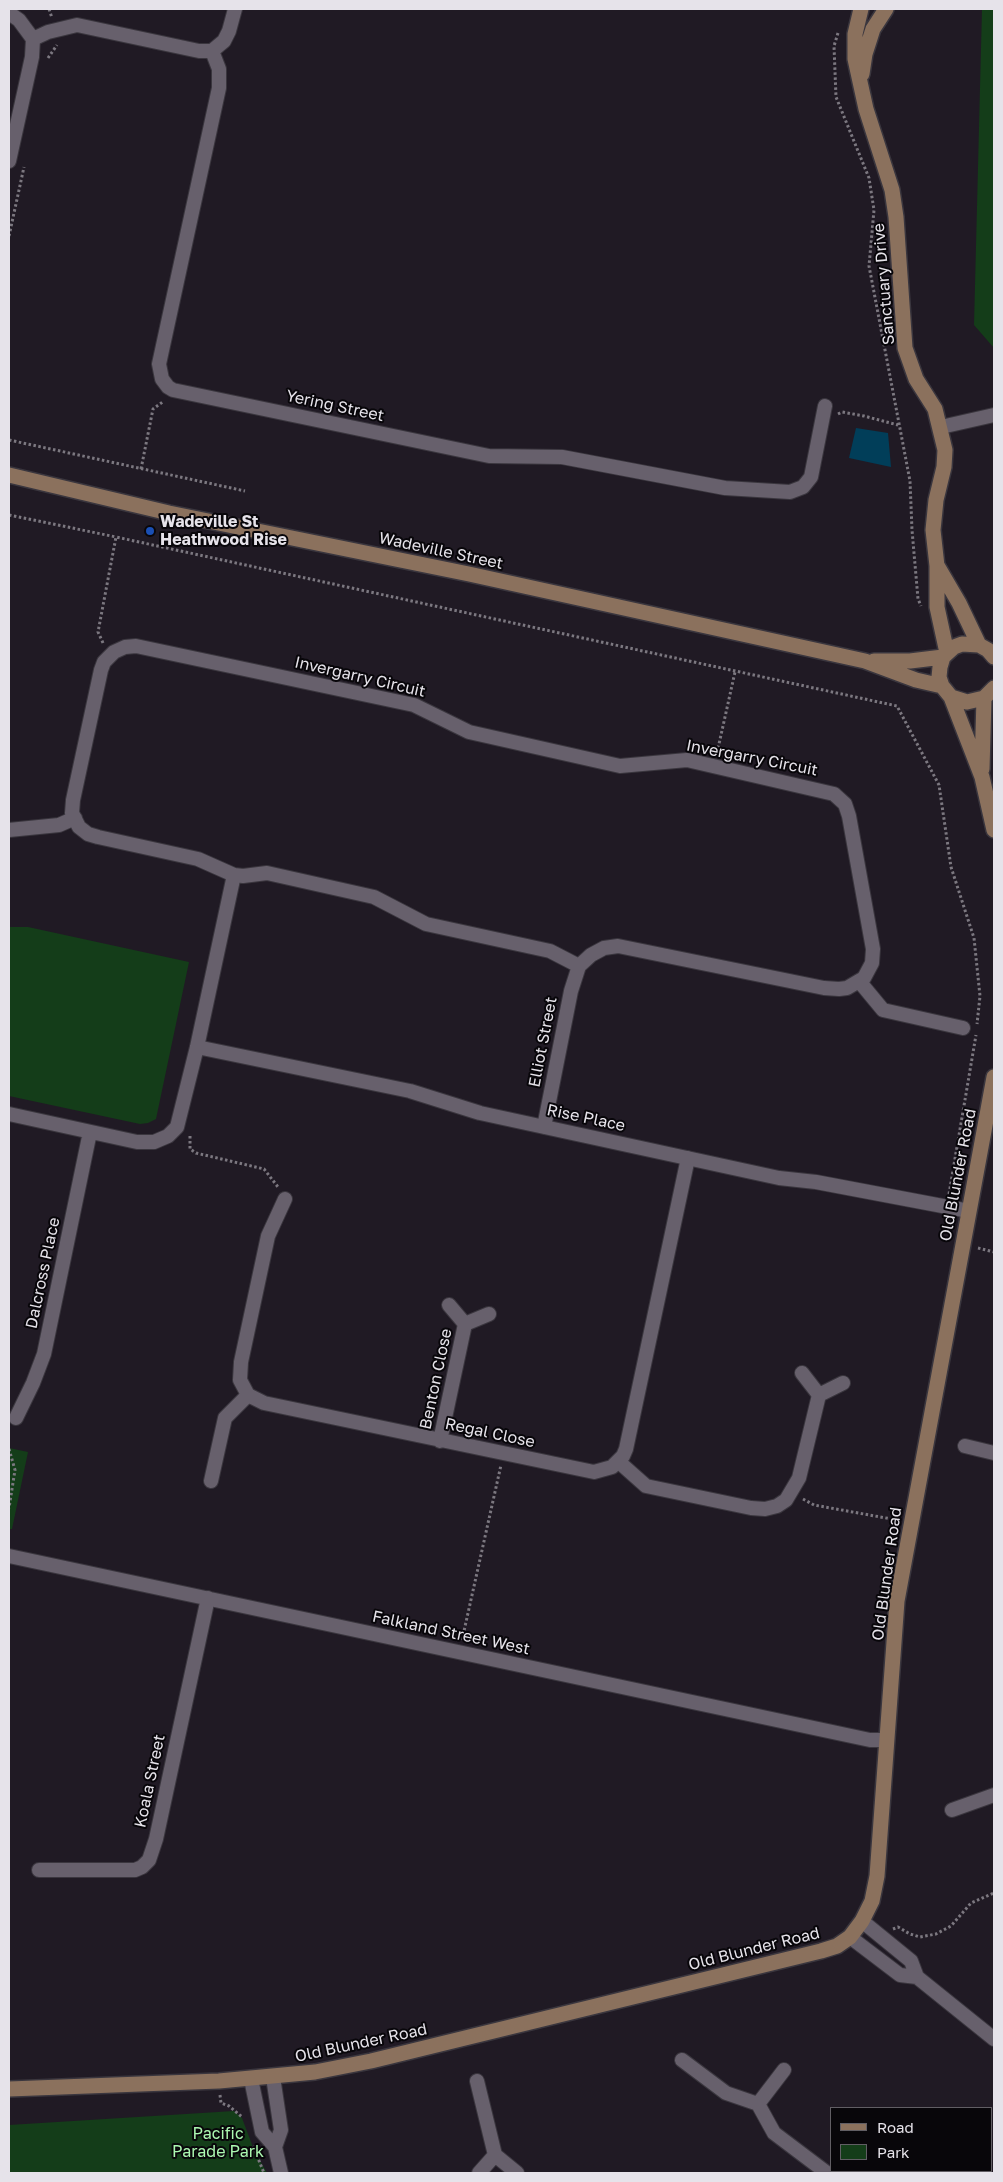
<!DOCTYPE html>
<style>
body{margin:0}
#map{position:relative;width:1003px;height:2182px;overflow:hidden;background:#201a24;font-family:"Golos Text",sans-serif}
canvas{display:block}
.frame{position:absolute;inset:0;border:10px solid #e6e3ea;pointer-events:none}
.legend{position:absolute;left:830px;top:2107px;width:162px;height:65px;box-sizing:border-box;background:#08060a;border:1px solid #615e64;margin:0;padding:6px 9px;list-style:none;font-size:15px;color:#e6e3ea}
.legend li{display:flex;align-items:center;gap:10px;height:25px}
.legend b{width:25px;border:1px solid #615e64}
</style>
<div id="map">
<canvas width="1003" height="2182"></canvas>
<div class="frame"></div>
<ul class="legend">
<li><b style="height:6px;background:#8b715d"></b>Road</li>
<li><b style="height:14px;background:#143d19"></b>Park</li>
</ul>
</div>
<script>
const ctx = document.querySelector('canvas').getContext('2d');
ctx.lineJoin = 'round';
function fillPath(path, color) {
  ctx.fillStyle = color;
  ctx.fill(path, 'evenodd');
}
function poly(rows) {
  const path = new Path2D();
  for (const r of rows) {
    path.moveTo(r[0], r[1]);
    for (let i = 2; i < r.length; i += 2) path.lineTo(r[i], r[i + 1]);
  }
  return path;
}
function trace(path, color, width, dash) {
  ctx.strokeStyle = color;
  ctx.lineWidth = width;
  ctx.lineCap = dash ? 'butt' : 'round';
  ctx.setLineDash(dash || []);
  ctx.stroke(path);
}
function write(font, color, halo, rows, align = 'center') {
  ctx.font = font + ' "Golos Text",sans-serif';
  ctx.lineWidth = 4;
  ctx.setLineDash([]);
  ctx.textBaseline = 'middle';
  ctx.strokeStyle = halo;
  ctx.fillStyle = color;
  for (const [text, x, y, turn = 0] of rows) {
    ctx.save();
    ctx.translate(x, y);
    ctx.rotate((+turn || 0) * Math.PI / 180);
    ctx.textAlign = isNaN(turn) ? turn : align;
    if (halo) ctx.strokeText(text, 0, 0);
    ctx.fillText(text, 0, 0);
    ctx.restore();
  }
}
fillPath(poly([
 [982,9,994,9,994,348,974,325],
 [9,927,28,927,189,962,156,1119,148,1123,140,1124,9,1096],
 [9,1448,28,1452,12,1529,9,1529],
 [234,2111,242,2118,254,2150,267,2173,9,2173,9,2125]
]), '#143d19');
fillPath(poly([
 [856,428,888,433,891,467,849,458]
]), '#013e59');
const street = poly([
 [235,9,229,31,224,41,212,51,219,69,219,88,159,364,162,379,168,387,173,390,489,456,562,457,725,488,790,492,803,487,811,477,825,406],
 [9,13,19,20,33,39,32,57,9,161],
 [33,39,48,32,77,25,199,51,212,51],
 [941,427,994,415],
 [9,830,59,825,75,818],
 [859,981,883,1010,963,1028],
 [197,1047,410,1091,480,1113,779,1178,816,1182,969,1211],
 [9,1114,137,1142,154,1142,168,1136,177,1127,197,1047,234,875,243,876,267,873,374,897,426,924,550,951,579,966,591,955,604,948,618,946,824,988,839,989,847,988,864,978,872,963,873,949,849,816,845,804,834,794,687,760,620,766,469,732,414,705,136,646,125,647,114,652,104,662,101,670,73,800,72,813,79,827,88,834,98,837,198,859,234,875],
 [544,1127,571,991,579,966],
 [285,1199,268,1236,241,1362,240,1380,248,1395,264,1403,594,1472,612,1467,623,1456,626,1449,688,1158],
 [449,1305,465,1324,489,1314],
 [802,1373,819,1395,843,1383],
 [16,1418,33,1383,44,1354,90,1132],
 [440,1441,465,1324],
 [965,1446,994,1453],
 [619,1462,646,1486,751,1508,765,1509,777,1506,786,1500,799,1478,819,1395],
 [211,1481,225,1418,248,1395],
 [9,1556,870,1740,887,1740],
 [952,1810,994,1795],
 [39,1870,135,1870,142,1867,149,1860,156,1839,208,1598],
 [862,1921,911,1961,917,1977,994,2039],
 [850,1937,900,1975,917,1977],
 [682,2060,726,2093,758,2104,774,2133,827,2173],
 [273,2077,281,2130,275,2147],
 [251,2079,262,2132,275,2147,281,2173],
 [477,2081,495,2155,517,2173],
 [758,2104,784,2070],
 [479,2173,495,2155]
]);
const secondary = poly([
 [861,9,855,34,855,59,866,109,892,190,896,217,905,348,916,379,935,409,945,450,944,467,936,500,933,530,937,566,937,607,947,653],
 [862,74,865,54,873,29,886,9],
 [9,475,169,513,469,574,865,661,916,680,942,686],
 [938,567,959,603,979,645],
 [994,657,988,650,979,645,962,644,954,647,943,657,940,667,939,677,942,686,951,697,967,702,984,698,994,688],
 [874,661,910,661,943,657],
 [951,697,982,777,994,830],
 [982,769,984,698],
 [9,2089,219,2081,315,2072,371,2061,821,1951,837,1946,850,1937,862,1921,872,1901,877,1876,897,1601,994,1077]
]);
trace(street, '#3a363e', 16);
trace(secondary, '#3a363e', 18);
trace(poly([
 [49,9,52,18],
 [838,33,834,46,836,97,869,178,874,210,869,266,910,481,912,530,918,599,921,606],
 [48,58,57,45],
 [9,236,24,167],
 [838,414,842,412,864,416,898,425],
 [9,440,245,491],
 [141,469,153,409,164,401],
 [9,515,116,537],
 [103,643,98,632,116,537,897,706,939,785,951,867,974,938,980,996,977,1024],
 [717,753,735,672],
 [190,1136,190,1149,196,1153,264,1169,278,1187],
 [949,1194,976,1035],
 [978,1248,994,1252],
 [9,1449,15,1470,9,1508],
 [803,1499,814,1505,897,1520],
 [462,1640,501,1465],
 [893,1929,898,1927,910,1934,920,1937,936,1934,951,1926,971,1903,994,1893],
 [220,2095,221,2103,229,2106,242,2117],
 [253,2146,264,2173]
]), '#7c7880', 3, [2.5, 2.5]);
trace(street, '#67606c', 14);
trace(secondary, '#8b715d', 15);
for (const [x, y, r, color] of [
 [150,531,5,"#1a4fb4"]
]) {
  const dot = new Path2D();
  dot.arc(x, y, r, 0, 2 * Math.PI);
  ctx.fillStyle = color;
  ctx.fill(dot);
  trace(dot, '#08060a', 2);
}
write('16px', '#e6e3ea', '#08060a', [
 ["Sanctuary Drive",884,284,-95],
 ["Yering Street",335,406,12],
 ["Wadeville Street",441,551,12],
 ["Invergarry Circuit",360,677,13],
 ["Invergarry Circuit",752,758,11],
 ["Elliot Street",543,1042,-79],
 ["Rise Place",586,1118,12],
 ["Old Blunder Road",958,1175,-79],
 ["Dalcross Place",43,1273,-78],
 ["Benton Close",436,1379,-78],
 ["Regal Close",490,1433,12],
 ["Old Blunder Road",887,1574,-82],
 ["Falkland Street West",451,1633,12],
 ["Koala Street",150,1781,-78],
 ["Old Blunder Road",754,1949,-14],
 ["Old Blunder Road",361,2043,-12]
]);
write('bold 16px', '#e6e3ea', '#08060a', [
 ["Wadeville St",160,522],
 ["Heathwood Rise",160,540]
], 'left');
write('16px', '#acf8b1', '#08060a', [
 ["Pacific",218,2134],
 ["Parade Park",218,2152]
]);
</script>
